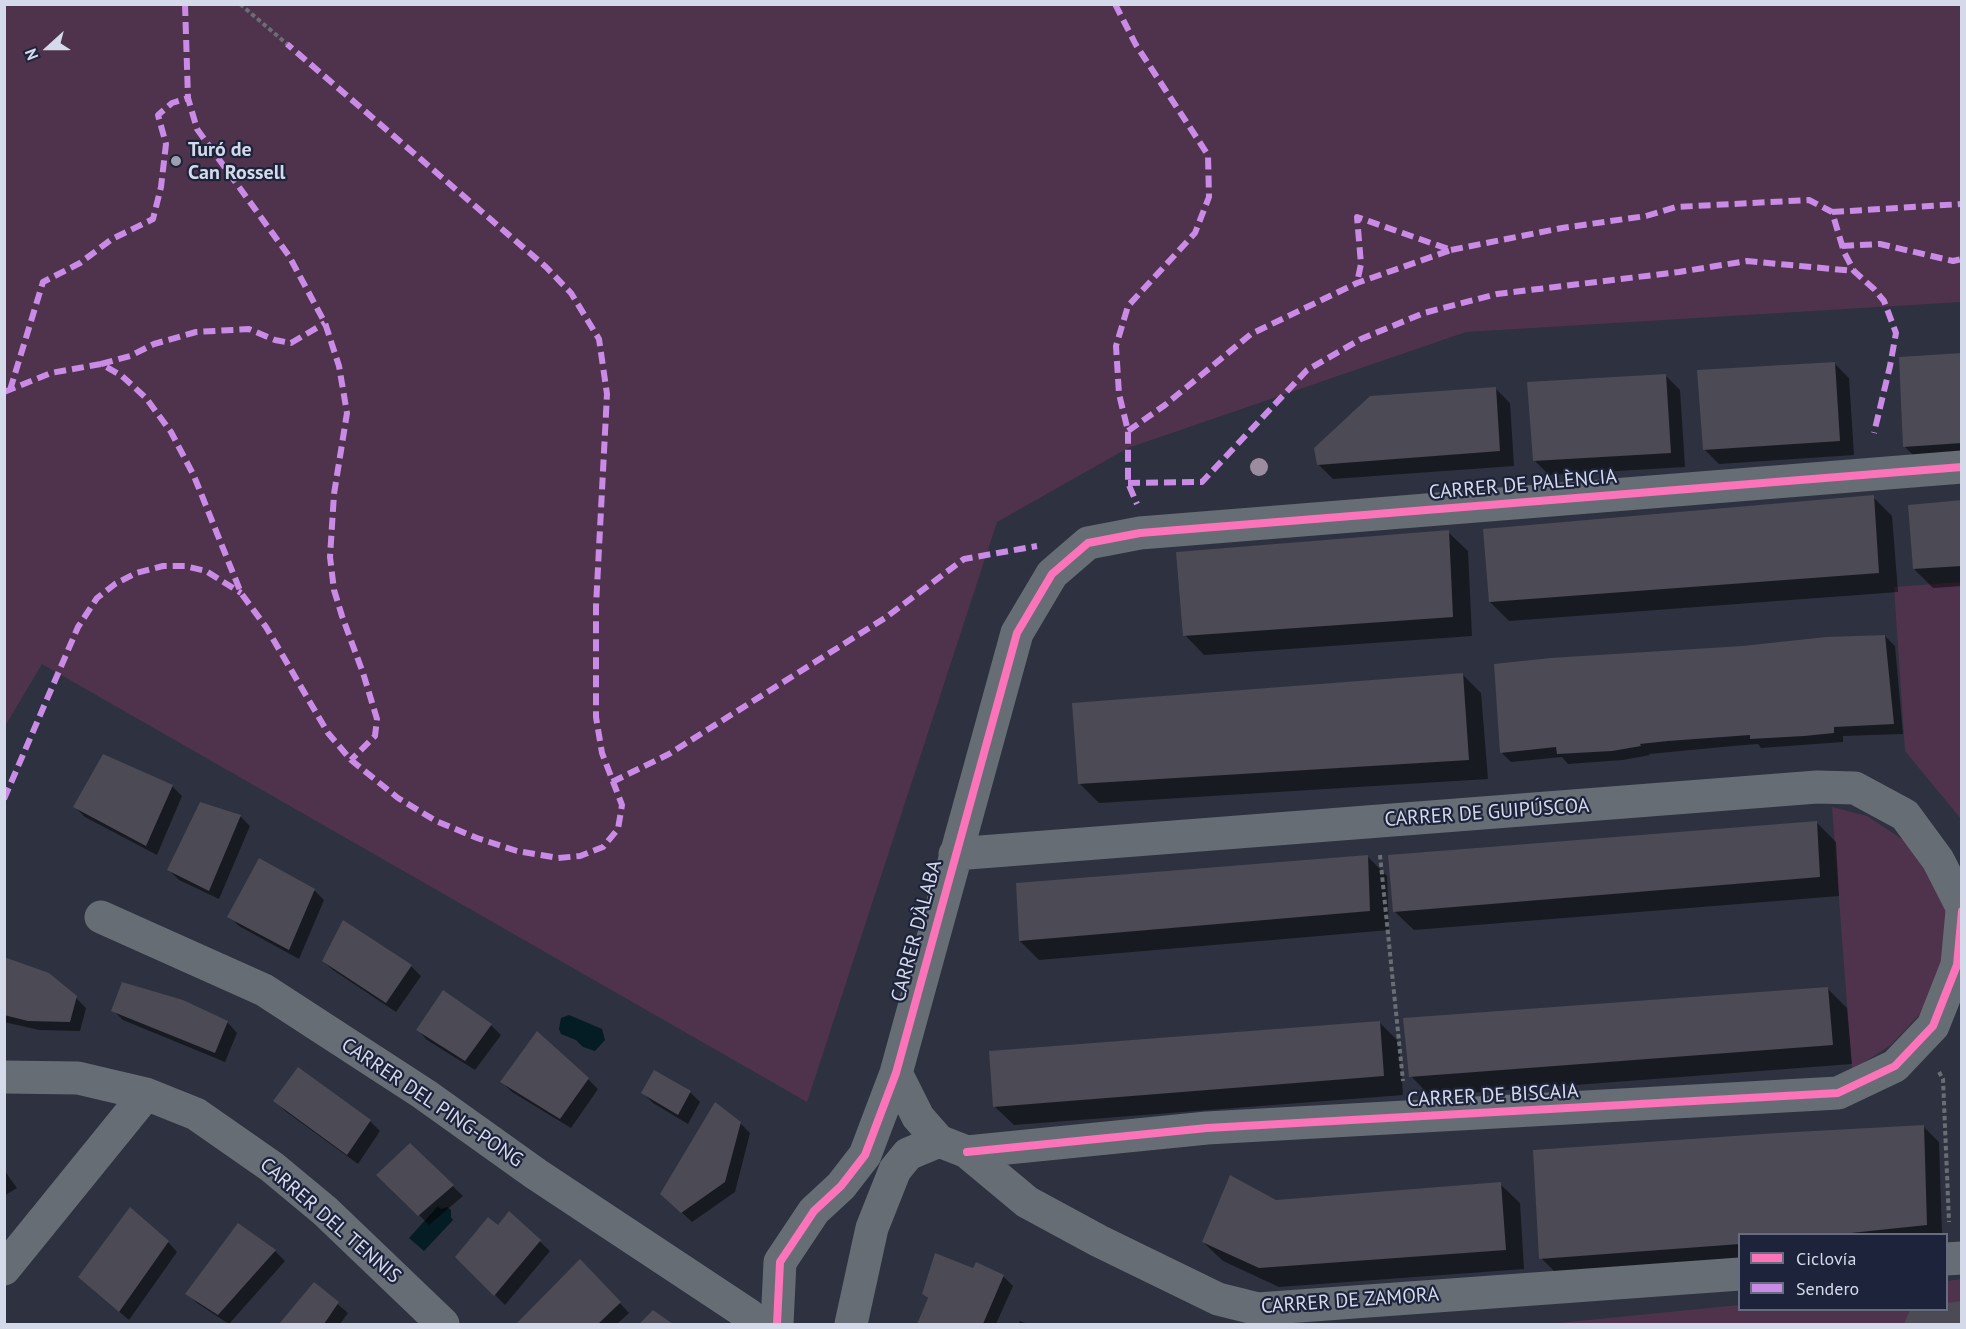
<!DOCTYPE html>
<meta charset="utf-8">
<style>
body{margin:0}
#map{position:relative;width:1966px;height:1329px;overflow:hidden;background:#2e313f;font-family:"PT Sans",sans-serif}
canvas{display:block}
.frame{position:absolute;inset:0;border:6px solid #d5daea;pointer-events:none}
.legend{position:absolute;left:1738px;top:1233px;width:210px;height:78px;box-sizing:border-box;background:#1d233b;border:2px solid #676c81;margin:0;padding:8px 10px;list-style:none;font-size:18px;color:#d5daea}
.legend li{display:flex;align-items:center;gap:12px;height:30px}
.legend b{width:30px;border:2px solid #676c81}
.north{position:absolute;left:18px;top:18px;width:60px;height:60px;-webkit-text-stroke:4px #1d233b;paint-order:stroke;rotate:249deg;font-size:16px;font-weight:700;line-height:24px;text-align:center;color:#d5daea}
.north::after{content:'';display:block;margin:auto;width:21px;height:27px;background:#d5daea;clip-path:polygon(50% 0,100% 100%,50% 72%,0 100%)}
</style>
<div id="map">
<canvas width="1966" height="1329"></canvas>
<div class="frame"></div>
<ul class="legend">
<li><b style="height:8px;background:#fb73b8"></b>Ciclovía</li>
<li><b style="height:8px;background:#ca8be6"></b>Sendero</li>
</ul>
<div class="north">N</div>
</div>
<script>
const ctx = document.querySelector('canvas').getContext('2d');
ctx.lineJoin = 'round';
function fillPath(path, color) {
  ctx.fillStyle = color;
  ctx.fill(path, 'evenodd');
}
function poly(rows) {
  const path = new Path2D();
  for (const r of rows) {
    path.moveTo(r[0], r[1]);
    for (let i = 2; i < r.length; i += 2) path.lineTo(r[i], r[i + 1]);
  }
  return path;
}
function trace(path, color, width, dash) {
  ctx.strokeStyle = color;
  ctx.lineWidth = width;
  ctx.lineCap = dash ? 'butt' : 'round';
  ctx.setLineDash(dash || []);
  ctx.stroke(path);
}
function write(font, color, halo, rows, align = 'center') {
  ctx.font = font + ' "PT Sans",sans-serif';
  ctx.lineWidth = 4.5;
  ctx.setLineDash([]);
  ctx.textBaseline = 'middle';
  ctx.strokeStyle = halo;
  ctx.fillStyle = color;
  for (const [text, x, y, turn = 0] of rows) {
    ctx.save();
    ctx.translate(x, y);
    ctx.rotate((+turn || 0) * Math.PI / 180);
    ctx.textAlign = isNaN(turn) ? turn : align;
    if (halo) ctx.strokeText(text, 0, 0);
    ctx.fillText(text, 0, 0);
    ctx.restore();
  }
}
fillPath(poly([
 [5,4,1961,5,1961,302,1466,332,1128,448,997,522,807,1102,42,664,5,726],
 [1961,582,1962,582,1961,819,1905,751,1894,587],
 [1832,807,1867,816,1917,849,1946,896,1948,935,1939,980,1919,1015,1891,1045,1852,1070],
 [1961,1279,1961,1324,1548,1324,1739,1305,1740,1310,1946,1310,1947,1281]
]), '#4f334c');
fillPath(poly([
 [569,1015,602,1029,605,1040,595,1051,583,1047,576,1040,561,1034,559,1029,561,1018],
 [438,1206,441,1209,447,1207,451,1210,451,1217,453,1220,424,1251,409,1238]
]), '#041c23');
fillPath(poly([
 [1962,354,1962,459,1919,461,1904,446],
 [1834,363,1849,378,1854,455,1719,464,1704,449],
 [1665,375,1680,390,1685,467,1549,475,1534,460],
 [1495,388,1510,403,1514,466,1333,479,1318,464],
 [1873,497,1892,516,1898,592,1509,621,1490,602],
 [1962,502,1962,586,1933,588,1914,569],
 [1448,532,1468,551,1472,636,1204,655,1185,635],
 [1885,636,1895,646,1903,734,1843,736,1843,742,1761,748,1758,744,1733,746,1649,754,1650,755,1623,760,1568,764,1562,757,1511,762,1501,752],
 [1462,674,1481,693,1488,779,1099,803,1080,784],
 [172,786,182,796,157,855,85,817,75,807],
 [240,816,250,826,219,899,179,880,169,870],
 [1817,823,1836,842,1839,896,1414,930,1394,911],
 [1367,856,1387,876,1389,930,1039,960,1020,941],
 [314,890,324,900,299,959,239,926,229,916],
 [344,922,411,966,421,976,396,1012,333,970,323,961],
 [4,958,76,998,86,1008,80,1031,39,1030,4,1022],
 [1827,988,1847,1008,1852,1064,1430,1096,1411,1076],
 [183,1001,228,1023,237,1033,225,1062,123,1020,113,1010],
 [1380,1023,1399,1042,1403,1095,1014,1125,994,1106],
 [491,1025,501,1035,475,1070,427,1040,418,1030],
 [588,1079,598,1089,571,1128,512,1092,502,1082],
 [690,1092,700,1102,688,1124,653,1103,643,1093],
 [275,1101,370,1121,380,1131,358,1164,285,1111],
 [740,1123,750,1133,735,1192,692,1222,662,1194],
 [1924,1127,1939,1142,1942,1234,1740,1234,1740,1259,1556,1273,1541,1258],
 [410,1145,463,1196,429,1225,379,1175],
 [4,1170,17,1188,4,1196],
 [1500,1184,1520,1203,1524,1269,1279,1287,1223,1261,1203,1242,1275,1202],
 [509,1213,550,1251,505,1305,457,1257,498,1227],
 [238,1225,275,1251,285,1261,229,1324,197,1303,187,1293],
 [168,1242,177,1252,129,1320,90,1287],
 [580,1261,629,1313,617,1324,518,1324],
 [974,1270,1003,1276,1013,1286,996,1324,919,1324,929,1299,923,1294],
 [314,1284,348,1313,340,1324,281,1324],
 [1962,1302,1962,1324,1905,1324,1912,1310,1946,1310,1946,1304],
 [1020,1321,1028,1324,1018,1324]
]), '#0007');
fillPath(poly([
 [1962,353,1962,443,1903,447,1899,357],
 [1835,362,1840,441,1703,450,1697,370],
 [1666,374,1671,453,1533,461,1527,382],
 [1496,387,1500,451,1317,465,1314,448,1370,396],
 [1874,495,1879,573,1489,602,1483,529],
 [1962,500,1962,566,1913,569,1908,505],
 [1449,530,1453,617,1183,636,1176,552],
 [1885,635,1894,724,1834,727,1834,733,1804,736,1750,739,1750,735,1668,741,1640,744,1641,746,1612,751,1557,754,1556,747,1500,753,1494,664,1550,658,1742,646,1826,637],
 [1463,673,1469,760,1078,784,1072,703],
 [103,754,173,785,146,846,73,807],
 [200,802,241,815,209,891,167,870],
 [1817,821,1820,877,1393,912,1388,855],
 [1368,855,1370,911,1019,941,1016,883],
 [259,858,315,889,289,950,227,917],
 [343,920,412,965,386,1003,322,961],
 [4,957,49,973,77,996,70,1022,28,1021,4,1015],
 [122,982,183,1000,228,1021,215,1053,111,1011],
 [1828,987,1833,1045,1409,1077,1403,1018],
 [443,990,492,1024,465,1061,416,1030],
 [1380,1021,1384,1076,993,1107,989,1051],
 [537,1031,589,1078,560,1119,500,1082],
 [298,1067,371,1120,347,1155,273,1101],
 [654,1070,691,1091,678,1115,641,1093],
 [715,1102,741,1122,725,1182,681,1213,660,1194],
 [1924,1125,1927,1225,1841,1234,1740,1234,1740,1244,1539,1259,1533,1150,1777,1133],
 [410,1143,454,1185,418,1216,376,1175],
 [1230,1175,1276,1200,1501,1182,1506,1250,1259,1268,1202,1242],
 [130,1207,169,1241,119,1312,78,1277],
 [509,1211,541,1240,494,1296,455,1257,488,1217,498,1225],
 [238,1223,276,1250,218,1315,185,1294],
 [935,1253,973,1268,976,1262,1004,1275,983,1324,917,1324,928,1298,922,1294],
 [580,1259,621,1302,598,1324,516,1324],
 [314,1282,339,1302,324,1324,279,1324],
 [1962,1301,1962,1324,1904,1324,1910,1310,1947,1310,1947,1303],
 [653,1310,673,1324,639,1324]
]), '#4b4a55');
trace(poly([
 [240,4,287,44],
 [1380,855,1403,1081],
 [1939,1072,1943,1079,1949,1222]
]), '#696e75', 4, [4.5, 3]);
trace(poly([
 [955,854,1817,787,1855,788,1905,815,1938,860,1962,907],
 [101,917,264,990,424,1094,536,1174,749,1315],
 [896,1073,918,1117,939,1141,967,1152,1027,1202,1099,1241,1218,1299,1258,1309,1740,1274],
 [4,1077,78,1078,146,1094,196,1114,272,1167,325,1211,443,1324],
 [967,1152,1207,1128,1838,1093,1895,1066,1933,1026,1957,965,1962,911],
 [1946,1259,1962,1258],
 [4,1269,146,1094],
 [777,1324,780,1262,814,1211,841,1186,865,1155,896,1073,1017,633,1052,574,1088,543,1140,533,1962,467],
 [851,1324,872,1228,895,1170,908,1154,939,1141]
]), '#666d75', 33);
trace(poly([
 [185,4,188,98,197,129,289,256,325,323,339,366,347,413,334,494,330,557,334,590,342,616,363,673,377,719,375,736,351,760],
 [1115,4,1136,45,1208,155,1209,197,1195,233,1128,306,1116,346,1119,394,1128,431,1128,483,1137,504],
 [1832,212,1962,204],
 [1842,246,1880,244,1953,261,1962,259],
 [1451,250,1562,228,1646,216,1676,207,1809,200,1832,212,1844,252,1854,271,1874,289,1884,301,1896,333,1890,366,1874,433],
 [101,364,130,356,154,344,196,332,249,329,275,340,291,343,325,323],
 [10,390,43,282,80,263,112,239,153,219,161,187,166,144,158,115,172,103,188,98],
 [4,392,51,373,101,364,122,376,146,398,171,432,194,476,241,593,266,627,328,733,351,760,398,798,436,821,477,838,517,851,558,858,580,856,603,847,618,829,622,805,602,753,596,717,596,606,607,394,599,339,571,293,546,267,287,44],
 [1128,431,1165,405,1251,334,1357,283,1451,250,1357,217,1361,264,1357,283],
 [1128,483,1202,482,1307,370,1361,339,1424,313,1497,294,1679,272,1747,261,1854,271],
 [612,782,669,754,885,618,964,559,1037,546],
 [4,799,78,627,97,598,115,584,136,573,163,566,185,566,206,571,241,593]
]), '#ca8be6', 6, [12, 6]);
trace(poly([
 [967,1152,1207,1128,1838,1093,1895,1066,1933,1026,1957,965,1962,911],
 [777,1324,780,1262,814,1211,841,1186,865,1155,896,1073,1017,633,1052,574,1088,543,1140,533,1962,467]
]), '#fb73b8', 8);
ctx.fillStyle = '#9c8ca0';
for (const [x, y] of [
 [1259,467]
]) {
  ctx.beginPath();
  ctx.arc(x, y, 9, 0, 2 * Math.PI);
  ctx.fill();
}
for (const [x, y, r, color] of [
 [176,161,6,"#9b9fae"]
]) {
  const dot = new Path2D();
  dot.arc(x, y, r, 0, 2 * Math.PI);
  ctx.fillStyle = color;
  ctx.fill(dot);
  trace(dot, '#1d233b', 2);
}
write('bold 20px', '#d5daea', '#1d233b', [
 ["Turó de",188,150],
 ["Can Rossell",188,173]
], 'left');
write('20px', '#d5daea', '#1d233b', [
 ["CARRER DE PALÈNCIA",1523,485,-5],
 ["CARRER DE GUIPÚSCOA",1487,813,-4],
 ["CARRER D'ÀLABA",917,931,-75],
 ["CARRER DE BISCAIA",1493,1096,-3],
 ["CARRER DEL PING-PONG",432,1103,34],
 ["CARRER DEL TENNIS",330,1221,41],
 ["CARRER DE ZAMORA",1350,1301,-4]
]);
</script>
